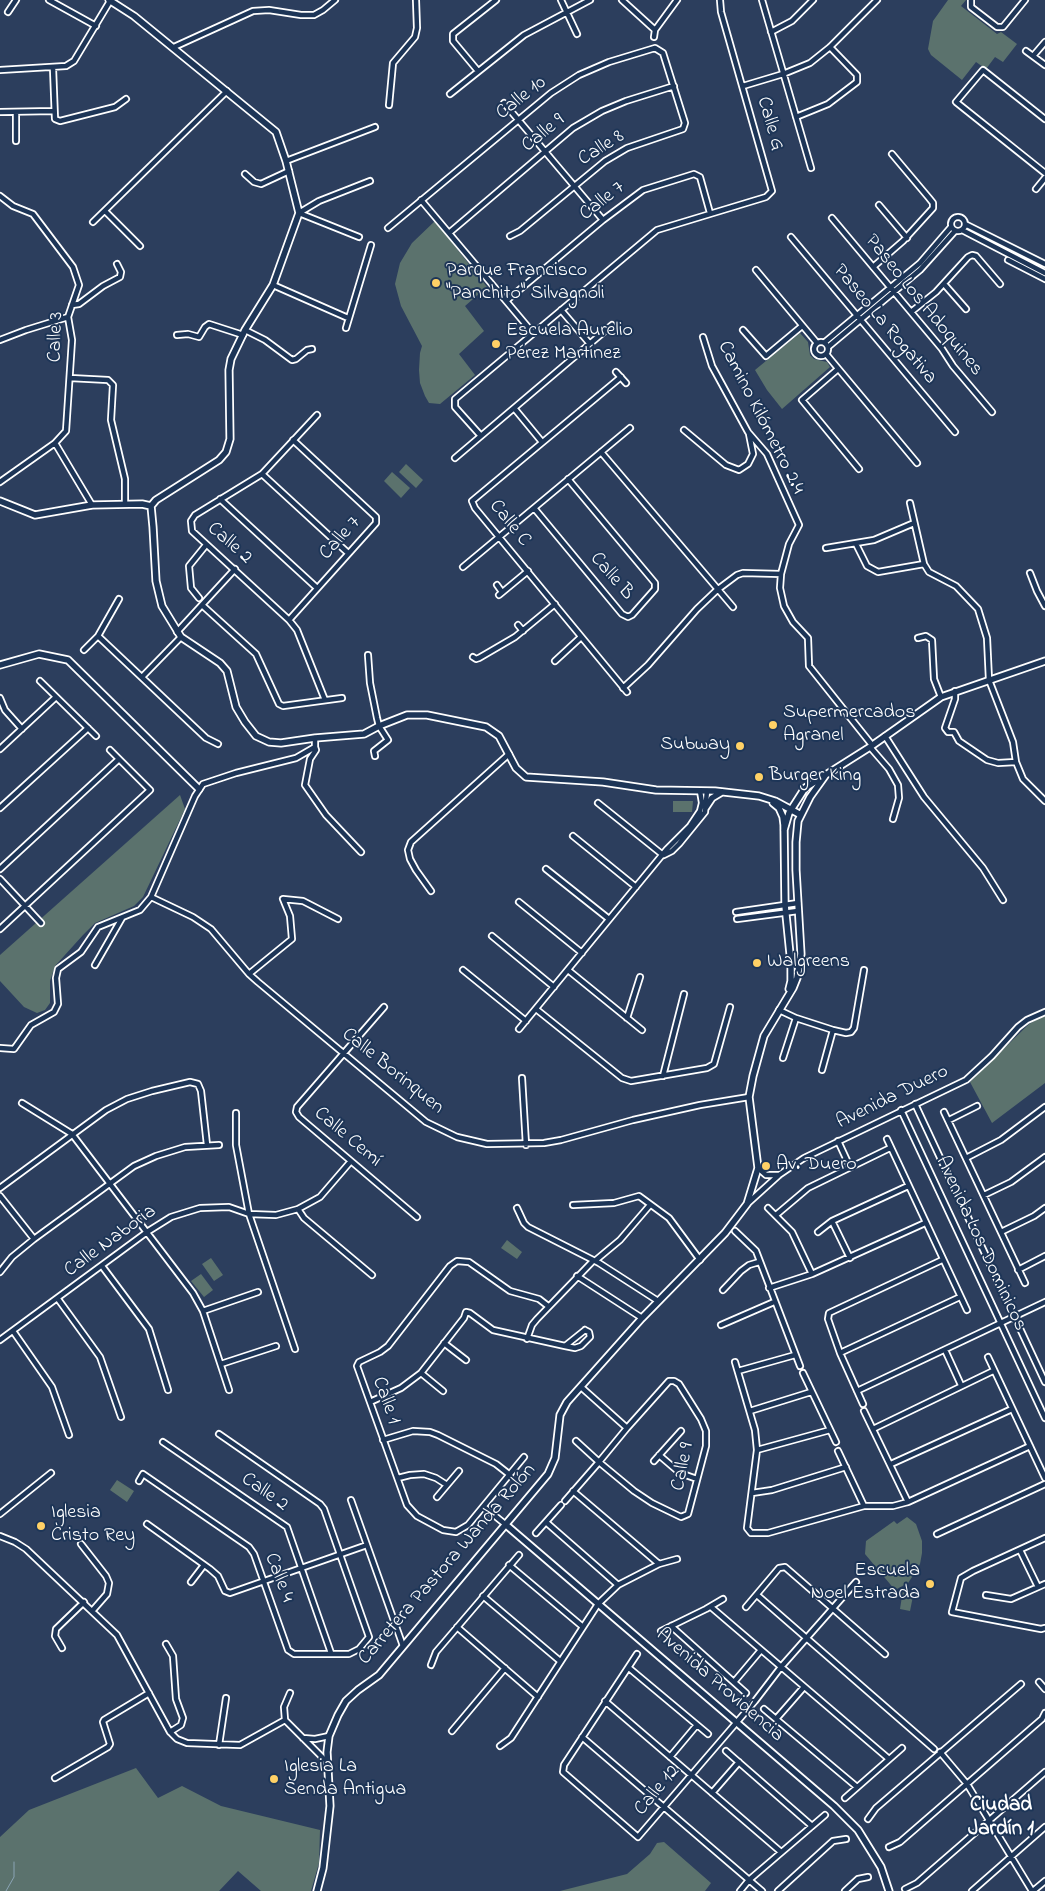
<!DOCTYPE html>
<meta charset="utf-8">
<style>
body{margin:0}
canvas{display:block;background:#2c3e5d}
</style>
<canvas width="1045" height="1891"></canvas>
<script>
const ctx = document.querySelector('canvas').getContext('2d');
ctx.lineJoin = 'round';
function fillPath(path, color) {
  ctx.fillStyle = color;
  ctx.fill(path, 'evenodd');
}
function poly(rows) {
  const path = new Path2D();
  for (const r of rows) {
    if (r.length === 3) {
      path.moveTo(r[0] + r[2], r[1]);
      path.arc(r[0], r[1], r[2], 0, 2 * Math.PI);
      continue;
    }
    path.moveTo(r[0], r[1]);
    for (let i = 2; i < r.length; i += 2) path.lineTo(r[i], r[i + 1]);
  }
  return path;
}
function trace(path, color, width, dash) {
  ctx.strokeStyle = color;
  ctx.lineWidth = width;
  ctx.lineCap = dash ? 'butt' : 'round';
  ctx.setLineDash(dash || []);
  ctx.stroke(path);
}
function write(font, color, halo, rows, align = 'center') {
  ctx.font = font + ' "Indie Flower",sans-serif';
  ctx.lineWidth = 4;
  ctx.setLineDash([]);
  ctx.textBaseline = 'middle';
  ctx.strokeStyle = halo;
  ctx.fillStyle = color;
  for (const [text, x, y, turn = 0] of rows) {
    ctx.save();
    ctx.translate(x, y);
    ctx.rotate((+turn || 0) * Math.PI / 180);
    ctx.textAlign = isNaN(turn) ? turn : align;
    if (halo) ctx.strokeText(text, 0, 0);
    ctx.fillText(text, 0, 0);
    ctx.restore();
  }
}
fillPath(poly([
 [948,0,966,0,961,6,997,34,1001,32,1017,44,1003,62,995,57,986,69,976,62,962,80,931,55,928,49,933,21],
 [435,221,487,287,465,306,484,331,459,354,475,375,440,404,429,403,425,396,420,383,419,370,420,353,422,346,401,306,395,284,400,263,412,243],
 [800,333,808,342,810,355,814,359,827,362,830,367,782,409,767,390,755,370],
 [406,464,423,480,416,488,399,472],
 [392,472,410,488,401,498,384,481],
 [180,795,185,809,143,897,134,906,95,923,83,935,55,966,50,981,50,1003,45,1010,37,1013,24,1007,0,981,0,955],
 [673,801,693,801,692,812,673,812],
 [1045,1015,1045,1083,992,1123,970,1082,1029,1024],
 [507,1240,522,1252,517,1259,501,1248],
 [211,1258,223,1275,214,1281,202,1264],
 [201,1274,213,1290,204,1297,191,1281],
 [117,1480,134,1491,127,1502,110,1490],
 [907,1517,916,1524,922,1541,922,1553,920,1564,914,1574,908,1583,895,1590,865,1554,866,1541,894,1521,897,1524],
 [903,1590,914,1591,910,1611,900,1609],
 [136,1768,158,1798,182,1786,221,1806,320,1830,319,1863,311,1891,261,1891,238,1871,219,1891,0,1891,0,1837,29,1810],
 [664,1842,711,1883,705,1891,560,1891,627,1874,650,1854,657,1843]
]), '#5b726d');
trace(poly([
 [6,1891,14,1877,14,1862]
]), '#8ba4b5', 1);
const minor = poly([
 [49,0,96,26],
 [561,0,577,34],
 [622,0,655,30],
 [762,0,811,168],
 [971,0,971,7,997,27,1003,27,1025,0],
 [8,12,16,0],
 [771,32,792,21,813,0],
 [654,37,655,30,677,0],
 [174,47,253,11,269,10,301,15,314,15,323,10,335,0],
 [1026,51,1045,65],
 [1033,56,1045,42],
 [53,68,55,119,60,121,115,107,126,99],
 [0,70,66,66,74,61,110,1],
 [478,71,453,41,453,34,496,0],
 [743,86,783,74,810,63,830,47,877,0],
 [450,94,524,35,590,0],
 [504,103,603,220],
 [389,105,393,63,415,37,417,28,416,0],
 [0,112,54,111],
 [16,112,16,141],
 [796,117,828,104,857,82,857,75,830,47],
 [1045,119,983,70,956,102,1045,173],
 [286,161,375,127],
 [245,174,254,182,261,184,289,171],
 [1036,189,1045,178],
 [0,196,13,206,33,214,73,267,79,285,68,317,72,340,66,431,55,443,0,482],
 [421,200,533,333],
 [879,205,907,238],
 [105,211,140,246],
 [299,213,319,201,370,181],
 [299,213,359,237],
 [958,224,7],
 [832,218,942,349,953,366,992,412],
 [93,222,227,91],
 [965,224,1045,264],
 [388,228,551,93,579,75,609,62,655,48,663,53,685,123,683,129,627,148,605,161,520,231,510,236],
 [962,230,1045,273],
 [449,233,573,128,602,111,626,101,674,86],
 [791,237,955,432],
 [1008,260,1045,279],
 [873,267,903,241,933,208,933,203,929,198,892,154],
 [756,270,817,343],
 [944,284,966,309],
 [273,285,348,318],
 [506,301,603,220,643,190,694,174,700,177,710,213],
 [72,305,79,304,103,286,120,277,121,272,117,264],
 [561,310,590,344],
 [911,312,936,292,968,257,972,255,976,256,1000,284],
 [346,328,371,245],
 [245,330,265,340,292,360,296,359,307,350,312,349],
 [743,330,766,356,802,326],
 [177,335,188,334,199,337,205,327,209,324,243,335],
 [703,337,712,366,748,432,767,454,799,525,789,544,781,574,780,588,784,606,793,622,808,638,809,666,872,745],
 [0,340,26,330,68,317],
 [821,349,7],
 [825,342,920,263,951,227],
 [828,347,920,270,955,231],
 [826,354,917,463],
 [838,369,802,400,859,469],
 [616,372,626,383],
 [621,377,472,501,475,508,627,692],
 [70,378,108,380,113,385,111,420,125,479,125,504],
 [514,408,542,442],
 [317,415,262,474,195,515,191,521,192,531,289,620,297,630,325,700],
 [684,430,726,465,739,470,748,464,753,454,749,434],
 [481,436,455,407,455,399,657,230,766,197,772,191,721,12,720,0],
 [55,443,92,505],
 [601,452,733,607],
 [455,458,612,325],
 [262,474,348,553],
 [220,499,317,588],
 [910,503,924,564,929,572,956,586,978,609,987,638,989,680,1013,742,1016,762,1023,779,1045,801],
 [534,508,622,614,628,617,632,615,655,589,655,583,568,479],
 [856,544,867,566,878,572,924,564],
 [826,548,874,540,914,523],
 [463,567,630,428],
 [1030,573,1037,591,1045,606],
 [497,585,502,592],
 [499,595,528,571],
 [199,598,191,588,189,566,206,545],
 [202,605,256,654,279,704,283,706,342,698],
 [289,620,376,523,376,517,293,440],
 [518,625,523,631],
 [177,632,235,569],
 [98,636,206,738,218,744],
 [918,638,926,636,932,640,934,679,941,697],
 [84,650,98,636,119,599],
 [368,655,370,683,377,718,379,726,388,740,374,751,375,756],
 [473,657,476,659,479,658,515,637,555,604],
 [555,661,581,637],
 [142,677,181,637],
 [40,681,96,736],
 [623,688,648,665,697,609,717,590,737,575,743,573,781,574],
 [955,691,955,699,945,728,948,732,954,732,959,741,987,760,998,763,1016,762],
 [0,698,5,710,22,729],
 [885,736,924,797,983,868,1003,900],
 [315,747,316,750,310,759,305,785,326,815,361,852],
 [870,747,889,769,898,785,899,798,893,819],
 [0,749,56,697],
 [598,803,663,855],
 [0,808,88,728],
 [573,836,636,887],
 [664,855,672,851,679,844,705,812,707,791],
 [0,869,119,759],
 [546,869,609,919],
 [0,879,41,923],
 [431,891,416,870,410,859,408,850,411,842,509,754],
 [151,897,193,917,211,929,249,974,258,982,426,1122,457,1137,487,1144,544,1143,561,1140,633,1120,700,1105,749,1097],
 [519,902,582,953],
 [736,912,798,903],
 [737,919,798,911],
 [0,929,150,790,110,750],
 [492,936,554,987],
 [95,965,122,918],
 [463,970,526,1021],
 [568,970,642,1030],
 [249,974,292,939,290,916,283,899,303,901,338,919],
 [384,1007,297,1107,296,1112,299,1117,417,1217],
 [536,1009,622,1078,631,1081,707,1068,714,1064,730,1007],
 [779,1010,796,1018,833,1030,846,1033,851,1032,854,1028,864,970],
 [627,1018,640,977],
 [519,1029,667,849,690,826,700,811,702,803,700,791],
 [0,1048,14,1049,31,1025,54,1012,58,1004,56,978,58,969,81,952,98,927,140,910,151,897,195,796,203,784,236,773,296,758,315,747,315,738],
 [783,1058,796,1018],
 [822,1070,833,1030],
 [663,1076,684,994],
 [522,1078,526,1145],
 [22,1103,72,1134,193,1293,203,1311,229,1390],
 [915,1104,1045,1382],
 [901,1110,1045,1418],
 [944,1112,1025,1283],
 [236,1113,236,1145,249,1214,295,1349],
 [949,1120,977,1106],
 [887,1139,967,1310],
 [838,1141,850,1167],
 [966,1158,1001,1140,1045,1107],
 [758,1168,766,1175,779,1175],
 [0,1188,106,1110,127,1099,152,1091,190,1082,198,1084,201,1091,207,1145],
 [984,1195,1011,1182,1045,1157],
 [0,1196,34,1239],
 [747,1204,779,1175,804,1158,966,1080,992,1056,1018,1027,1027,1020,1045,1012],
 [573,1205,614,1203,639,1196,669,1218,700,1260],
 [517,1208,524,1223,528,1227,599,1263,658,1301],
 [768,1208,792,1232,812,1274],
 [298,1209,304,1218,372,1275],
 [776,1215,808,1188,890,1148],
 [832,1221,850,1258],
 [735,1231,756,1251,800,1366],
 [818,1232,832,1221,908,1186],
 [1001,1232,1034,1216,1045,1208],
 [596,1260,620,1240,650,1205],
 [102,1266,149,1329,168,1390],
 [1018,1270,1045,1256],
 [0,1272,12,1257,34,1239,134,1166,156,1156,185,1147,219,1145],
 [577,1276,642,1318],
 [769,1288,812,1274,925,1223],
 [723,1290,741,1271,749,1265,759,1262],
 [58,1299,100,1357,121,1417],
 [203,1311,258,1292],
 [721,1325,774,1302],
 [585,1330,589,1332,590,1337,581,1346,575,1348,565,1346,585,1330],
 [13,1331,52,1387,69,1435],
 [527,1339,532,1325,537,1319,592,1262],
 [0,1340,147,1232,171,1217,200,1208,229,1207,249,1214,276,1215,298,1209,320,1197,351,1161],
 [444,1343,466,1360],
 [945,1350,961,1385],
 [840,1353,960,1297],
 [988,1357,1045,1478],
 [735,1362,755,1430,757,1450,747,1528,751,1533,768,1533,864,1506,893,1506,908,1502,1030,1446],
 [221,1364,276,1346],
 [738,1371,795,1355],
 [421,1373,443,1391],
 [803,1373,836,1442],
 [581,1387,627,1428],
 [857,1391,1045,1302],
 [370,1402,401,1388,421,1373,464,1318,466,1312,470,1313,493,1330,565,1346],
 [863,1404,840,1353,828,1319,829,1313,942,1260],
 [750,1411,811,1392],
 [864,1411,908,1502],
 [873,1429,993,1371],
 [383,1440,413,1431,430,1432,438,1435,496,1464,510,1475],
 [163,1442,287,1527,331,1653],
 [757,1450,830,1430],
 [838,1451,864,1506],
 [659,1455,680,1473,697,1479],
 [524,1457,468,1525,456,1532,443,1530,417,1516,407,1505,357,1366,359,1362,380,1352,388,1346,450,1266,457,1261,469,1262,510,1291,539,1299,548,1306],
 [654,1461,681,1431],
 [891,1464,1012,1409],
 [398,1478,410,1475,424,1474,436,1478,447,1485],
 [139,1481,143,1474,249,1547,254,1554,288,1650,294,1654,349,1654,359,1649,369,1637,324,1509,320,1504,219,1434],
 [573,1491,659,1564],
 [752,1493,772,1490,846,1467],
 [437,1497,459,1471],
 [351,1500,403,1646],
 [565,1501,599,1462,627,1428,669,1381,674,1381,679,1384,701,1419,706,1431,706,1446,688,1514,681,1517,652,1503,634,1491,605,1467,599,1462,576,1441],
 [484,1507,505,1524],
 [0,1514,51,1473],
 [547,1523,618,1585],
 [147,1524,210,1569,218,1576,225,1591,230,1593,367,1545],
 [536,1533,561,1505],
 [937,1534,1045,1484],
 [0,1536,15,1542,26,1549,117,1635,170,1732,177,1739,187,1743,240,1745,285,1720],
 [1045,1538,973,1571,961,1578,952,1612,1041,1629,1045,1628],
 [81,1544,106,1576,109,1583,107,1594,93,1610],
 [1020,1550,1038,1587],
 [509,1565,583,1627],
 [191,1582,204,1565],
 [757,1595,934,1749],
 [986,1595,1011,1599,1045,1584],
 [483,1596,560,1661],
 [711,1607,889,1759],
 [746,1607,779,1568,785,1567,885,1654],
 [671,1626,746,1693],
 [457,1627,538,1697],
 [661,1631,706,1609,723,1599],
 [166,1644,173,1656,176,1699,183,1718,181,1725,170,1732],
 [62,1648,55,1636,56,1629,84,1602],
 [637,1654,564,1765,563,1772,638,1837,755,1701,781,1667,856,1582],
 [431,1665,436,1652,519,1555],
 [629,1668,708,1734],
 [734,1682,761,1650],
 [1039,1682,1045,1689],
 [290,1693,284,1707,285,1720,328,1763],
 [605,1701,781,1852],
 [764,1709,857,1787],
 [776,1719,804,1687],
 [452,1731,505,1668],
 [582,1737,762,1891],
 [303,1738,315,1739,329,1736],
 [219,1745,226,1698],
 [500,1746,511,1738,598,1604,618,1585,659,1564,677,1559],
 [726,1751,812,1826],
 [940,1752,967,1784,1032,1891],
 [670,1757,696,1726],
 [55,1778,108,1747,110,1744,103,1722,104,1720,149,1693],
 [712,1793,739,1762],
 [845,1798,902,1748],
 [868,1819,876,1808,1021,1684],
 [889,1847,900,1842,1042,1719,1045,1713],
 [905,1889,917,1883,1045,1772],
 [740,1891,749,1880,825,1815],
 [778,1891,833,1841,846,1839],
 [845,1891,858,1879,868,1877],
 [972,1891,1045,1827],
 [1033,1891,1045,1881]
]);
const tertiary = poly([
 [109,0,134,16,276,132,286,161,299,213,273,285,245,330,231,359,229,370,230,439,226,452,219,460,156,500,151,506,153,527,156,581,162,606,181,637,220,663,227,671,236,707,245,722,256,736,269,742,281,743,315,738,364,734,379,726,407,715,427,715,486,727,499,736,516,768,526,777,603,782,656,790,715,791,759,796,775,801,801,815],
 [0,501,35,515,92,505,142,504,151,506],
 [0,665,39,654,68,660,199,789],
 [773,803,779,808,783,817,784,825,785,905,791,964,791,981,789,989],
 [706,807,712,798,722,792],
 [784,830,789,813,805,788,870,747,941,697,1045,661],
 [505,1524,834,1806,858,1830,881,1867,889,1891],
 [317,1891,323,1868,330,1806,327,1752,329,1736,338,1715,346,1701,358,1690,379,1675,548,1474,555,1458,560,1415,567,1402,642,1318,725,1233,747,1204,758,1168,749,1097,753,1076,764,1036,793,988,797,978,801,954,796,870,796,842,798,821,810,797,825,776]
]);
trace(minor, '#fff', 8);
trace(tertiary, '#fff', 9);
trace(minor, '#1d3557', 4.5);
trace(tertiary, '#1d3557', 5.5);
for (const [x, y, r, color] of [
 [436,283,5,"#ffd166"],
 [496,344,5,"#ffd166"],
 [773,725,5,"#ffd166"],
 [740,746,5,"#ffd166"],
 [759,777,5,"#ffd166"],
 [757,963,5,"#ffd166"],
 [766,1166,5,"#ffd166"],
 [41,1526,5,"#ffd166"],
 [930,1584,5,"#ffd166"],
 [274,1779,5,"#ffd166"]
]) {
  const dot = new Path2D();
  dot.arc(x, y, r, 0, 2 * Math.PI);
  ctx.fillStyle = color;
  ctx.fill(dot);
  trace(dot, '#1d3557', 2);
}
write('20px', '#fff', '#1d3557', [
 ["Calle 10",522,99,-38],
 ["Calle G",769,124,74],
 ["Calle 9",544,134,-39],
 ["Calle 8",602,149,-32],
 ["Calle 7",603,202,-38],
 ["Paseo Los Adoquines",923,306,51],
 ["Paseo La Rogativa",884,325,50],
 ["Calle 3",57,337,-88],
 ["Camino Kilómetro 2.4",760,418,63],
 ["Calle C",509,524,51],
 ["Calle 7",341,539,-48],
 ["Calle 2",229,544,41],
 ["Calle B",611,577,49],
 ["Calle Borinquen",392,1072,39],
 ["Avenida Duero",893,1098,-26],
 ["Calle Cemí",347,1138,40],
 ["Calle Naboria",111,1242,-36],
 ["Avenida Los Dominicos",980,1244,65],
 ["Calle 1",385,1401,70],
 ["Calle 9",684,1467,-78],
 ["Calle 2",264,1493,35],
 ["Carretera Pastora Wanda Rolón",448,1565,-49],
 ["Calle 4",278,1578,69],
 ["Avenida Providencia",719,1686,41],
 ["Calle 12",658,1791,-50]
]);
write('20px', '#fff', '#1d3557', [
 ["Parque Francisco",446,272],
 ["\"Panchito\" Silvagnoli",446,295],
 ["Escuela Aurelio",506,332],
 ["Pérez Martínez",506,355],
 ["Supermercados",783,714],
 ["Agranel",783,737],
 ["Subway",730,746,"right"],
 ["Burger King",769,777],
 ["Walgreens",767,963],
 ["Av. Duero",776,1166],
 ["Iglesia",51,1514],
 ["Cristo Rey",51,1537],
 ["Escuela",920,1572,"right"],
 ["Noel Estrada",920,1595,"right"],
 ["Iglesia La",284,1768],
 ["Senda Antigua",284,1791]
], 'left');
write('bold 21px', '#fff', '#1d3557', [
 ["Ciudad",1001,1807],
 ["Jardín 1",1001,1831]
]);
</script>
